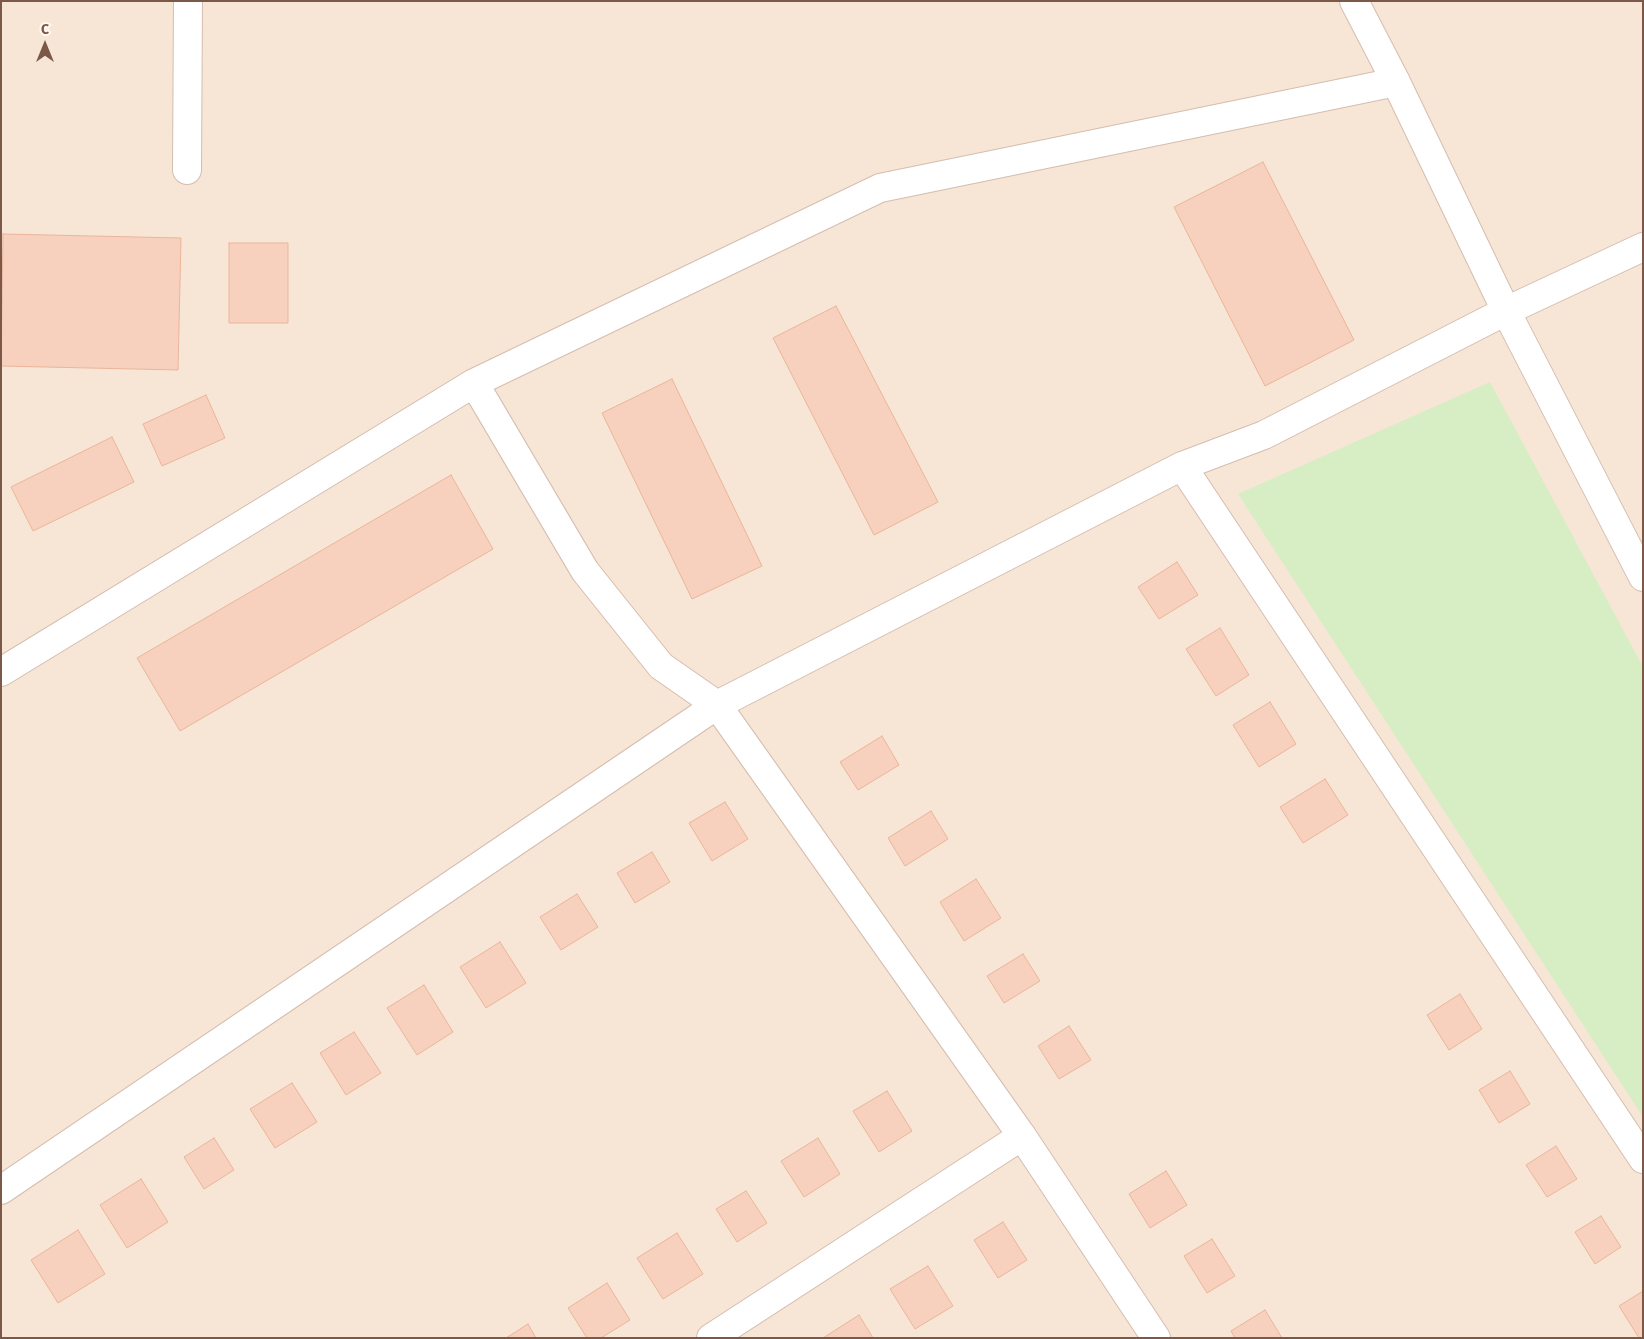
<!DOCTYPE html>
<meta charset="utf-8">
<style>
body{margin:0}
#map{position:relative;width:1644px;height:1339px;overflow:hidden;background:#fef4e8;font-family:"Fira Sans",sans-serif}
canvas{display:block}
.frame{position:absolute;inset:0;border:2px solid #7c5848;pointer-events:none}
.north{position:absolute;left:20px;top:20px;width:50px;height:50px;-webkit-text-stroke:4px #fff8f0;paint-order:stroke;rotate:0deg;font-size:14px;font-weight:700;line-height:20px;text-align:center;color:#7c5848}
.north::after{content:'';display:block;margin:auto;width:18px;height:22px;background:#7c5848;clip-path:polygon(50% 0,100% 100%,50% 72%,0 100%)}
</style>
<div id="map">
<canvas width="1644" height="1339"></canvas>
<div class="frame"></div>
<div class="north">С</div>
</div>
<script>
const ctx = document.querySelector('canvas').getContext('2d');
ctx.lineJoin = 'round';
function fillPath(path, color) {
  ctx.fillStyle = color;
  ctx.fill(path, 'evenodd');
}
function poly(rows) {
  const path = new Path2D();
  for (const r of rows) {
    path.moveTo(r[0], r[1]);
    for (let i = 2; i < r.length; i += 2) path.lineTo(r[i], r[i + 1]);
  }
  return path;
}
function trace(path, color, width, dash) {
  ctx.strokeStyle = color;
  ctx.lineWidth = width;
  ctx.lineCap = dash ? 'butt' : 'round';
  ctx.setLineDash(dash || []);
  ctx.stroke(path);
}
fillPath(poly([
 [1,1,1643,1,1643,1338,1,1338]
]), '#f7e6d5');
fillPath(poly([
 [1490,382,1643,667,1643,1117,1238,494]
]), '#d7eec4');
const building = poly([
 [1263,162,1354,340,1265,386,1174,207,1263,162],
 [3,234,181,238,178,370,1,366,3,234],
 [229,243,288,243,288,323,229,323,229,243],
 [836,306,938,502,874,535,773,338,836,306],
 [672,379,762,566,692,599,602,413,672,379],
 [206,395,225,438,162,466,143,424,206,395],
 [112,437,134,482,33,531,11,487,112,437],
 [451,475,493,549,180,731,137,658,451,475],
 [1177,562,1198,595,1159,619,1138,587,1177,562],
 [1220,628,1249,675,1216,696,1186,649,1220,628],
 [1270,702,1296,744,1259,767,1233,725,1270,702],
 [882,736,899,765,858,790,840,762,882,736],
 [1325,779,1348,815,1303,843,1280,807,1325,779],
 [725,802,748,839,712,861,689,823,725,802],
 [931,811,948,839,905,866,888,838,931,811],
 [652,852,670,882,635,903,617,873,652,852],
 [976,879,1001,918,964,941,940,902,976,879],
 [577,894,598,927,561,950,540,917,577,894],
 [500,942,526,983,486,1008,460,967,500,942],
 [1023,954,1040,981,1004,1003,987,976,1023,954],
 [424,985,453,1032,417,1055,387,1008,424,985],
 [1460,994,1482,1029,1449,1050,1427,1015,1460,994],
 [1069,1026,1091,1060,1059,1079,1038,1046,1069,1026],
 [354,1032,381,1073,346,1095,320,1053,354,1032],
 [1510,1071,1530,1104,1499,1123,1479,1090,1510,1071],
 [292,1083,317,1122,275,1148,250,1109,292,1083],
 [887,1091,912,1131,879,1152,853,1111,887,1091],
 [214,1138,234,1170,204,1189,184,1157,214,1138],
 [818,1138,840,1174,804,1197,781,1161,818,1138],
 [1556,1146,1577,1179,1547,1197,1526,1165,1556,1146],
 [1166,1171,1187,1205,1150,1228,1129,1194,1166,1171],
 [141,1179,168,1222,127,1248,100,1205,141,1179],
 [746,1191,767,1223,737,1242,716,1209,746,1191],
 [1601,1216,1621,1247,1595,1264,1575,1232,1601,1216],
 [1003,1222,1027,1260,998,1278,974,1240,1003,1222],
 [78,1230,105,1274,58,1303,31,1260,78,1230],
 [677,1233,703,1274,663,1299,637,1258,677,1233],
 [1212,1239,1235,1276,1207,1293,1184,1256,1212,1239],
 [928,1266,953,1306,915,1329,890,1289,928,1266],
 [607,1283,630,1320,601,1338,587,1338,568,1308,607,1283],
 [1643,1291,1643,1338,1639,1338,1619,1306,1643,1291],
 [1265,1310,1282,1338,1235,1338,1231,1331,1265,1310],
 [859,1315,873,1338,823,1338,859,1315],
 [528,1324,536,1338,506,1338,528,1324]
]);
fillPath(building, '#f7d1bd');
trace(building, '#ebb59b', 1);
const minor = poly([
 [1354,1,1396,82,1506,311,1643,577],
 [187,170,188,1],
 [474,383,585,571,661,666,717,705,1022,1136,1156,1338],
 [1182,466,1643,1159],
 [1,672,474,383,880,188,1396,82],
 [1,1190,717,705,1182,466,1264,435,1506,311,1643,247],
 [711,1338,1022,1136]
]);
trace(minor, '#d5bdaf', 30);
trace(minor, '#fff', 28);
</script>
